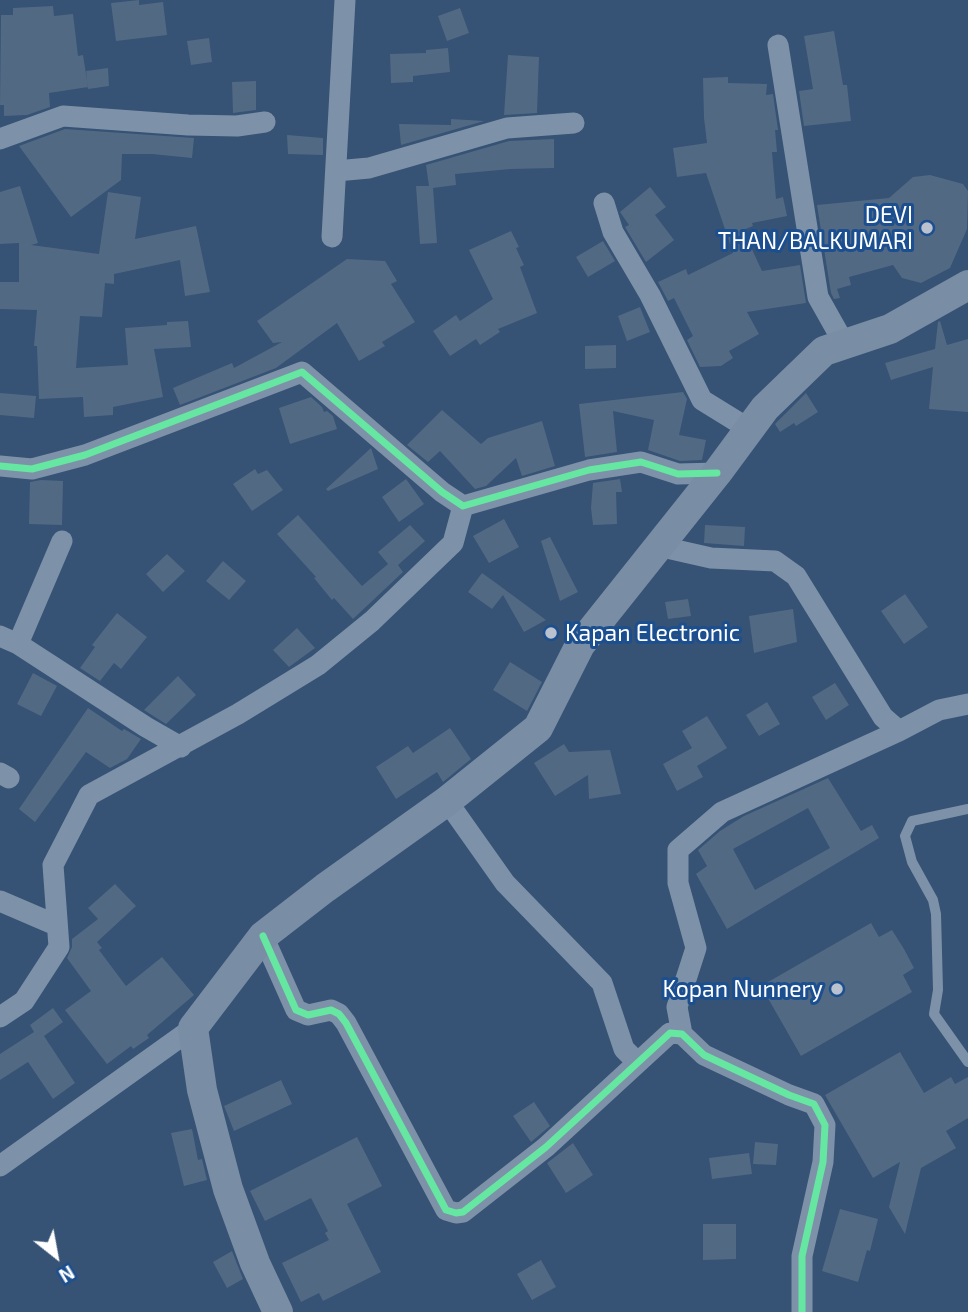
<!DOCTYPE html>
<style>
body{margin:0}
#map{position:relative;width:968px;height:1312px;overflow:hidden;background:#365274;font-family:"Exo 2",sans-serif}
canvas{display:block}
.north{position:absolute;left:21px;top:1221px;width:70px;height:70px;-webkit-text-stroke:5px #1b4f8f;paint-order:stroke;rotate:149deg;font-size:19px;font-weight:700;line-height:28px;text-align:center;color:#fff}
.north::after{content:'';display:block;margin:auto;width:24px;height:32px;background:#fff;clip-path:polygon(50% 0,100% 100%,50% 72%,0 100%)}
</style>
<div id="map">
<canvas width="968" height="1312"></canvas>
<div class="north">N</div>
</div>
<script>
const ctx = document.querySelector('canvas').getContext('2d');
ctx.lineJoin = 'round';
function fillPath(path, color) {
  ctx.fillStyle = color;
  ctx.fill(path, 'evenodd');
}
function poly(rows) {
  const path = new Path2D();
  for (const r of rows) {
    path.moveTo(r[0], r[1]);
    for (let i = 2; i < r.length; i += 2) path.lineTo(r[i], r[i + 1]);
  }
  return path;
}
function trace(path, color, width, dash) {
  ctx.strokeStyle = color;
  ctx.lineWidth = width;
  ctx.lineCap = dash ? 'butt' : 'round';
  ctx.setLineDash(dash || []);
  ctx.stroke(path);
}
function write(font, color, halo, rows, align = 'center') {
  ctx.font = font + ' "Exo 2",sans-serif';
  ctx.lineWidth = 6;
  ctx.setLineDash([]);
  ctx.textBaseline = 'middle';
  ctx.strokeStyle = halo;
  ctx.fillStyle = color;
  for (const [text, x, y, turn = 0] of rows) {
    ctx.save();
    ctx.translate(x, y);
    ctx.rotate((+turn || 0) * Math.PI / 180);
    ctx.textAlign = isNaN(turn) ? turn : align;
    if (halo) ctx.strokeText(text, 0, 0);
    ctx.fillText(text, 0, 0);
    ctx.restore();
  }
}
fillPath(poly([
 [139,0,139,5,163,2,167,35,116,41,111,3],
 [53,6,54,16,73,14,78,56,83,55,88,87,49,93,50,107,27,115,4,116,4,105,0,105,1,15,13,15,13,8],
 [460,8,469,33,447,41,438,16],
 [834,31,843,85,847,85,851,121,804,126,799,91,813,89,804,36],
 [209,38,212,62,191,65,187,41],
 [448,48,450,72,413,76,413,82,391,83,390,54,426,53,426,50],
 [508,55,539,57,537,113,504,115],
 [108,68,109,86,88,89,86,71],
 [728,77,728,83,767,84,766,95,773,94,778,130,775,130,777,152,772,152,776,199,783,197,787,216,752,223,753,226,743,230,762,271,800,265,806,303,747,312,759,334,729,351,733,358,721,366,700,367,687,340,693,336,674,298,668,301,658,282,686,269,688,275,733,253,706,173,677,177,673,148,707,143,704,118,703,78],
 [256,81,256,110,233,113,232,82],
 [451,119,484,121,401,145,399,124,451,125],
 [65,129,194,138,192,158,152,154,122,154,121,180,71,217,19,146],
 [287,135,323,138,323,155,288,154],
 [554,139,554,168,511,169,455,174,456,185,433,188,437,243,420,244,416,186,429,186,426,165,509,141],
 [930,175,963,184,968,191,967,229,950,268,921,283,902,278,893,265,849,277,851,285,837,289,840,298,834,299,831,293,817,205,889,198,913,177],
 [20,186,38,243,31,245,99,254,108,192,141,197,135,239,196,226,210,292,185,296,180,260,114,274,114,284,105,283,102,317,80,316,76,368,128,365,125,328,167,325,167,322,188,321,191,347,154,349,163,397,113,407,113,415,84,417,83,397,39,399,37,346,34,346,37,310,0,309,0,282,19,282,19,243,0,244,0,192],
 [650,187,666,207,655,215,674,240,646,262,625,227,629,225,620,212],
 [511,231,519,247,516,248,524,265,520,267,537,313,498,329,500,332,480,345,476,339,450,356,433,331,456,315,460,321,493,299,469,250],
 [603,241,615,261,588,277,576,257],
 [347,259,385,261,397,281,391,284,415,322,382,342,385,346,359,361,337,323,276,368,180,405,173,388,232,363,234,368,282,342,273,343,257,321],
 [640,307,650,332,627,341,618,316],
 [940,321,947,345,968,339,968,412,929,409,933,367,891,380,885,363,935,349,938,322],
 [616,345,616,368,585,369,585,346],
 [683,392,687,399,679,435,706,440,702,460,680,461,648,450,654,420,613,411,617,452,585,457,579,404],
 [0,393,36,396,34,418,0,415],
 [806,393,818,412,796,426,794,423,780,432,775,424],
 [311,397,322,407,324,412,327,411,333,416,337,429,290,444,279,408],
 [442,410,481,444,488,438,542,421,555,466,522,476,516,458,486,486,475,489,440,451,428,462,407,445],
 [371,448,378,469,328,491,326,489],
 [255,469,258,474,267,470,283,490,252,511,233,484],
 [406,479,424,504,399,522,382,497],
 [620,479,622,492,616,492,617,524,593,525,591,508,593,483],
 [41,480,63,481,62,525,29,524,30,482],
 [298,515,362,586,388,564,378,552,410,525,425,541,398,565,403,572,353,619,334,598,332,600,314,578,316,577,277,534],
 [504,519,519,547,489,563,473,536],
 [705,525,745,527,744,546,704,543],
 [550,537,578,592,560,601,541,541],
 [167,554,185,571,163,592,146,574],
 [223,561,246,581,229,600,206,581],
 [482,573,496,583,546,620,524,632,503,595,492,609,468,592],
 [905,594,928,627,904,644,881,611],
 [688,599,691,616,668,619,665,602],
 [793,609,797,642,754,653,749,616],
 [117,613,147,637,121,669,114,663,100,681,80,668,95,647,92,645],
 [297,628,315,648,289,667,273,650],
 [510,662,542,682,527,711,493,690],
 [33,673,57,686,41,716,17,704],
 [178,676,196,695,166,724,144,710],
 [835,683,849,705,826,720,812,697],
 [767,702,780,724,759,736,746,715],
 [88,708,122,731,124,729,141,739,127,759,110,768,86,752,35,822,19,809],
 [707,716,727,748,697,766,703,777,677,791,663,764,692,748,682,731],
 [450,728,471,759,443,782,437,772,396,799,376,767,408,746,413,753],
 [564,744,569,752,610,750,621,794,589,799,588,775,555,796,534,763],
 [828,778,861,831,872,825,879,838,727,929,696,874,707,866,698,850,720,831,744,816],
 [808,808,830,848,755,890,733,849],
 [115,884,136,906,97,942,102,948,99,950,126,986,162,957,194,995,147,1035,149,1038,133,1049,131,1046,107,1064,65,1010,91,991,67,958,72,947,72,939,98,919,88,908],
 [871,923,879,937,892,930,904,949,914,968,903,975,912,992,801,1056,761,986],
 [53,1008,63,1022,44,1036,75,1083,53,1099,28,1062,0,1080,0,1054,34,1032,30,1025],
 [900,1052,924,1093,951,1077,955,1084,968,1077,968,1118,946,1131,956,1148,921,1168,905,1234,889,1207,900,1162,873,1178,825,1095],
 [281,1080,292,1104,234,1131,224,1106],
 [534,1102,550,1126,531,1142,513,1116],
 [192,1129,198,1160,202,1159,207,1180,184,1186,171,1133],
 [357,1137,382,1186,347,1204,381,1272,323,1301,319,1293,301,1302,282,1263,329,1240,325,1233,328,1231,311,1198,265,1221,250,1191],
 [755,1142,778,1144,776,1165,753,1164],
 [573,1143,593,1175,566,1193,547,1163],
 [749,1153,752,1174,712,1179,709,1158],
 [840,1209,878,1219,870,1251,867,1250,858,1282,822,1271],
 [703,1224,736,1224,736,1259,703,1260],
 [232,1251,243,1279,227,1288,213,1262],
 [541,1260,556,1287,532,1300,517,1274]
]), '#526984');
trace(poly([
 [968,809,912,821,905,836,912,862,933,900,936,914,938,990,934,1014,968,1062]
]), '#7d92a8', 10);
trace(poly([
 [778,45,818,297,845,345],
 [0,139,63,116,188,125,237,126,265,122],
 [336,171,369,168,507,128,574,123],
 [604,203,613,232,650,295,702,400,749,429],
 [332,237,345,0],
 [0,466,32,469,85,455,302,372,442,492,463,506,589,470,641,462,678,474,717,473],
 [658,546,711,558,775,561,796,576,883,717,899,731,939,710,968,704],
 [0,636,18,644,146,727,181,747],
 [18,644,62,541],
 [0,773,9,778],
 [447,801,505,883,602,983,624,1049,637,1062],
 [0,901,56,925],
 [263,936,296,1010,308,1015,331,1010,339,1014,346,1023,446,1210,456,1213,463,1212,546,1147,670,1033,682,1034,704,1055,789,1095,814,1104,825,1125,823,1162,802,1256,802,1312],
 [0,1017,24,1001,59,947,53,865,89,795,238,714,318,665,372,621,453,543,463,506],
 [682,1034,677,1007,696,948,678,883,678,850,722,812,899,731],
 [0,1166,193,1028]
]), '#7d92a8', 21);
trace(poly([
 [278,1312,255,1263,228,1189,202,1090,193,1028,263,936,325,888,447,801,538,728,580,645,717,473,765,408,824,351,890,329,968,285]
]), '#798da4', 30);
trace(poly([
 [0,466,32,469,85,455,302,372,442,492,463,506,589,470,641,462,678,474,717,473],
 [263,936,296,1010,308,1015,331,1010,339,1014,346,1023,446,1210,456,1213,463,1212,546,1147,670,1033,682,1034,704,1055,789,1095,814,1104,825,1125,823,1162,802,1256,802,1312]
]), '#66e7a1', 7);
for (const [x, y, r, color] of [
 [927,228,7,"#b9c2ce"],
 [551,633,7,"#b9c2ce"],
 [837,989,7,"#b9c2ce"]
]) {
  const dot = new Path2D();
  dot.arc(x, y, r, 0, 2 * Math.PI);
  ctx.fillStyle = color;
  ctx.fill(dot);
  trace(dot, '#1b4f8f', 2.5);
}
write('23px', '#fff', '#1b4f8f', [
 ["DEVI",913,215],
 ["THAN/BALKUMARI",913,241],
 ["Kapan Electronic",565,633,"left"],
 ["Kopan Nunnery",823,989]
], 'right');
</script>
